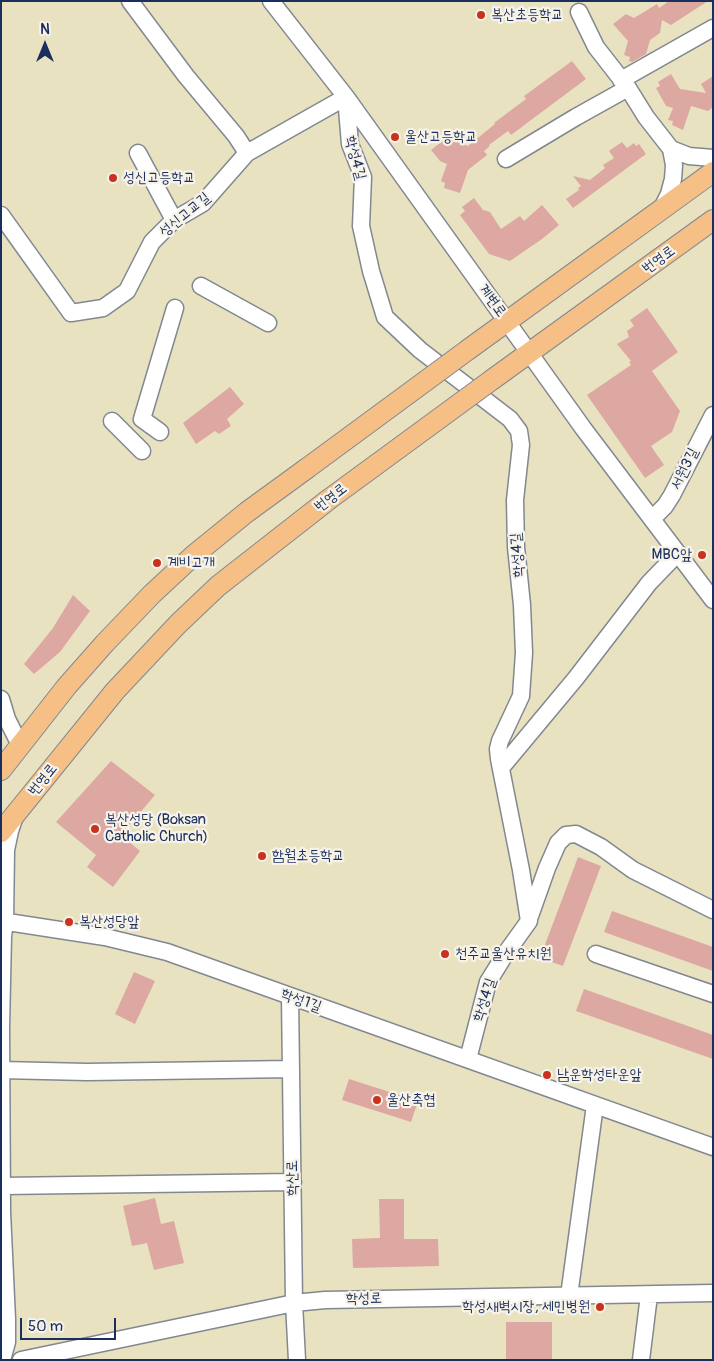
<!DOCTYPE html>
<meta charset="utf-8">
<style>
body{margin:0}
#map{position:relative;width:714px;height:1361px;overflow:hidden;background:#e8e2c1;font-family:Pangolin,sans-serif}
canvas{display:block}
.frame{position:absolute;inset:0;border:2px solid #1b2f5e;pointer-events:none}
.north{position:absolute;left:20px;top:20px;width:50px;height:50px;-webkit-text-stroke:4px #f7f3e8;paint-order:stroke;rotate:0deg;font-size:14px;font-weight:700;line-height:20px;text-align:center;color:#1b2f5e}
.north::after{content:'';display:block;margin:auto;width:18px;height:22px;background:#1b2f5e;clip-path:polygon(50% 0,100% 100%,50% 72%,0 100%)}
.scale{position:absolute;left:20px;top:1318px;width:96px;height:22px;box-sizing:border-box;border:2px solid #1b2f5e;border-top:0;padding-left:6px;font-size:15px;line-height:18px;white-space:nowrap;color:#1b2f5e;-webkit-text-stroke:4px #f7f3e8;paint-order:stroke}
</style>
<div id="map">
<canvas width="714" height="1361"></canvas>
<div class="frame"></div>
<div class="north">N</div>
<div class="scale">50 m</div>
</div>
<script>
const ctx = document.querySelector('canvas').getContext('2d');
ctx.lineJoin = 'round';
function fillPath(path, color) {
  ctx.fillStyle = color;
  ctx.fill(path, 'evenodd');
}
function poly(rows) {
  const path = new Path2D();
  for (const r of rows) {
    path.moveTo(r[0], r[1]);
    for (let i = 2; i < r.length; i += 2) path.lineTo(r[i], r[i + 1]);
  }
  return path;
}
function trace(path, color, width, dash) {
  ctx.strokeStyle = color;
  ctx.lineWidth = width;
  ctx.lineCap = dash ? 'butt' : 'round';
  ctx.setLineDash(dash || []);
  ctx.stroke(path);
}
function write(font, color, halo, rows, align = 'center') {
  ctx.font = font + ' Pangolin,"Poor Story",sans-serif';
  ctx.lineWidth = 4.5;
  ctx.setLineDash([]);
  ctx.textBaseline = 'middle';
  ctx.strokeStyle = halo;
  ctx.fillStyle = color;
  for (const [text, x, y, turn = 0] of rows) {
    ctx.save();
    ctx.translate(x, y);
    ctx.rotate((+turn || 0) * Math.PI / 180);
    ctx.textAlign = isNaN(turn) ? turn : align;
    if (halo) ctx.strokeText(text, 0, 0);
    ctx.fillText(text, 0, 0);
    ctx.restore();
  }
}
fillPath(poly([
 [669,1,708,1,671,25,662,20,660,33,650,40,646,54,632,62,629,61,630,57,624,55,628,41,613,24,626,14,634,18,657,4,659,8],
 [572,61,586,79,511,135,508,131,489,145,490,146,484,151,487,155,468,170,460,193,444,188,445,183,441,181,447,164,440,161,431,150,446,138,468,146,495,124,494,123,526,99,524,96],
 [671,74,680,89,706,93,701,84,713,76,713,107,708,111,691,106,683,130,672,125,673,121,668,120,673,108,666,106,656,88,660,86,658,82],
 [622,142,627,148,634,143,636,146,639,144,646,154,573,208,566,199,579,190,578,188,581,186,573,176,590,180,605,168,603,165,614,158,609,151],
 [474,198,483,210,490,212,501,229,520,216,524,221,542,205,559,225,542,239,510,261,489,254,460,215,465,211,462,207],
 [647,308,678,352,652,371,680,411,672,432,651,446,664,465,645,478,587,395,631,365,629,362,631,361,617,344,629,337,627,331,634,326,630,320],
 [230,387,244,404,227,419,231,426,219,434,215,431,196,444,183,423],
 [73,595,90,611,60,652,34,674,24,664,53,628],
 [111,761,155,795,121,835,140,851,113,887,87,867,96,855,56,822],
 [578,857,601,866,563,966,540,958],
 [612,911,713,947,713,971,604,932],
 [134,972,155,981,135,1024,115,1014],
 [584,989,713,1035,713,1059,576,1011],
 [349,1079,418,1101,411,1122,342,1100],
 [155,1198,161,1224,174,1221,184,1263,154,1270,147,1243,132,1246,123,1206],
 [379,1199,404,1199,404,1239,438,1239,439,1266,353,1268,352,1239,380,1238],
 [506,1322,552,1322,552,1360,506,1360]
]), '#dda8a2');
const minor = poly([
 [130,1,186,76,236,136,247,153],
 [271,1,346,97,583,428,713,600],
 [579,12,596,47,628,88,646,117,671,149,674,165,673,179,669,194,661,210],
 [621,80,713,28],
 [346,97,350,144,363,177,361,226,371,271,385,317,420,350,510,419,519,431,521,445,515,500,516,547,522,605,524,653,521,696,500,741,498,749,499,759,521,870,529,921,506,953,488,982,468,1059],
 [671,149,689,156,713,158],
 [138,153,174,220],
 [506,159,576,117,628,88],
 [1,215,71,313,103,308,127,291,152,242,174,220,203,203,247,153,346,97],
 [201,286,268,323],
 [112,421,142,451],
 [160,432,142,419,175,308],
 [652,519,665,506,672,495,713,415],
 [1,699,7,719,20,745],
 [501,768,576,678,649,583,678,553],
 [530,916,547,868,558,843,566,835,576,834,601,847,633,870,713,910],
 [1,921,105,937,167,952,713,1147],
 [596,954,713,994],
 [290,996,294,1303,297,1360],
 [1,1070,87,1072,291,1069],
 [2,1186,293,1182],
 [569,1296,595,1105],
 [2,1360,7,1342,7,1319,2,1212,1,1027,3,936,5,922,6,850,10,831,14,819],
 [21,1360,294,1303,325,1300,713,1293],
 [641,1360,649,1295]
]);
const major = poly([
 [469,349,713,172],
 [493,379,713,220],
 [1,770,67,686,105,643,152,594,194,555,247,512,306,469],
 [1,832,115,691,178,624,218,586,328,500]
]);
trace(minor, '#828890', 19);
trace(major, '#828890', 22);
trace(minor, '#fff', 16);
trace(major, '#f5bf86', 20);
const majorBridge = poly([
 [306,469,469,349],
 [328,500,493,379]
]);
trace(majorBridge, '#828890', 22, []);
trace(majorBridge, '#f5bf86', 20);
for (const [x, y, r, color] of [
 [481,15,5,"#c8321e"],
 [395,137,5,"#c8321e"],
 [113,178,5,"#c8321e"],
 [702,555,5,"#c8321e"],
 [157,563,5,"#c8321e"],
 [95,829,5,"#c8321e"],
 [262,856,5,"#c8321e"],
 [69,922,5,"#c8321e"],
 [445,954,5,"#c8321e"],
 [547,1075,5,"#c8321e"],
 [377,1100,5,"#c8321e"],
 [600,1307,5,"#c8321e"]
]) {
  const dot = new Path2D();
  dot.arc(x, y, r, 0, 2 * Math.PI);
  ctx.fillStyle = color;
  ctx.fill(dot);
  trace(dot, '#f7f3e8', 2);
}
write('15px', '#1b2f5e', '#f7f3e8', [
 ["복산초등학교",491,15],
 ["울산고등학교",405,137],
 ["성신고등학교",123,178],
 ["MBC앞",692,555,"right"],
 ["계비고개",167,563],
 ["복산성당 (Boksan",105,820],
 ["Catholic Church)",105,837],
 ["함월초등학교",272,856],
 ["복산성당앞",79,922],
 ["천주교울산유치원",455,954],
 ["남운학성타운앞",557,1075],
 ["울산축협",387,1100],
 ["학성새벽시장, 세민병원",590,1307,"right"]
], 'left');
write('15px', '#1b2f5e', '#f7f3e8', [
 ["학성4길",355,158,75],
 ["성신고교길",185,215,-39],
 ["번영로",659,260,-36],
 ["계변로",492,301,54],
 ["서원3길",685,469,-64],
 ["번영로",331,498,-37],
 ["학성4길",518,555,-94],
 ["번영로",43,780,-51],
 ["학성4길",485,1000,-72],
 ["학성1길",301,1001,20],
 ["학산로",293,1178,-91],
 ["학성로",364,1299,-1]
]);
</script>
